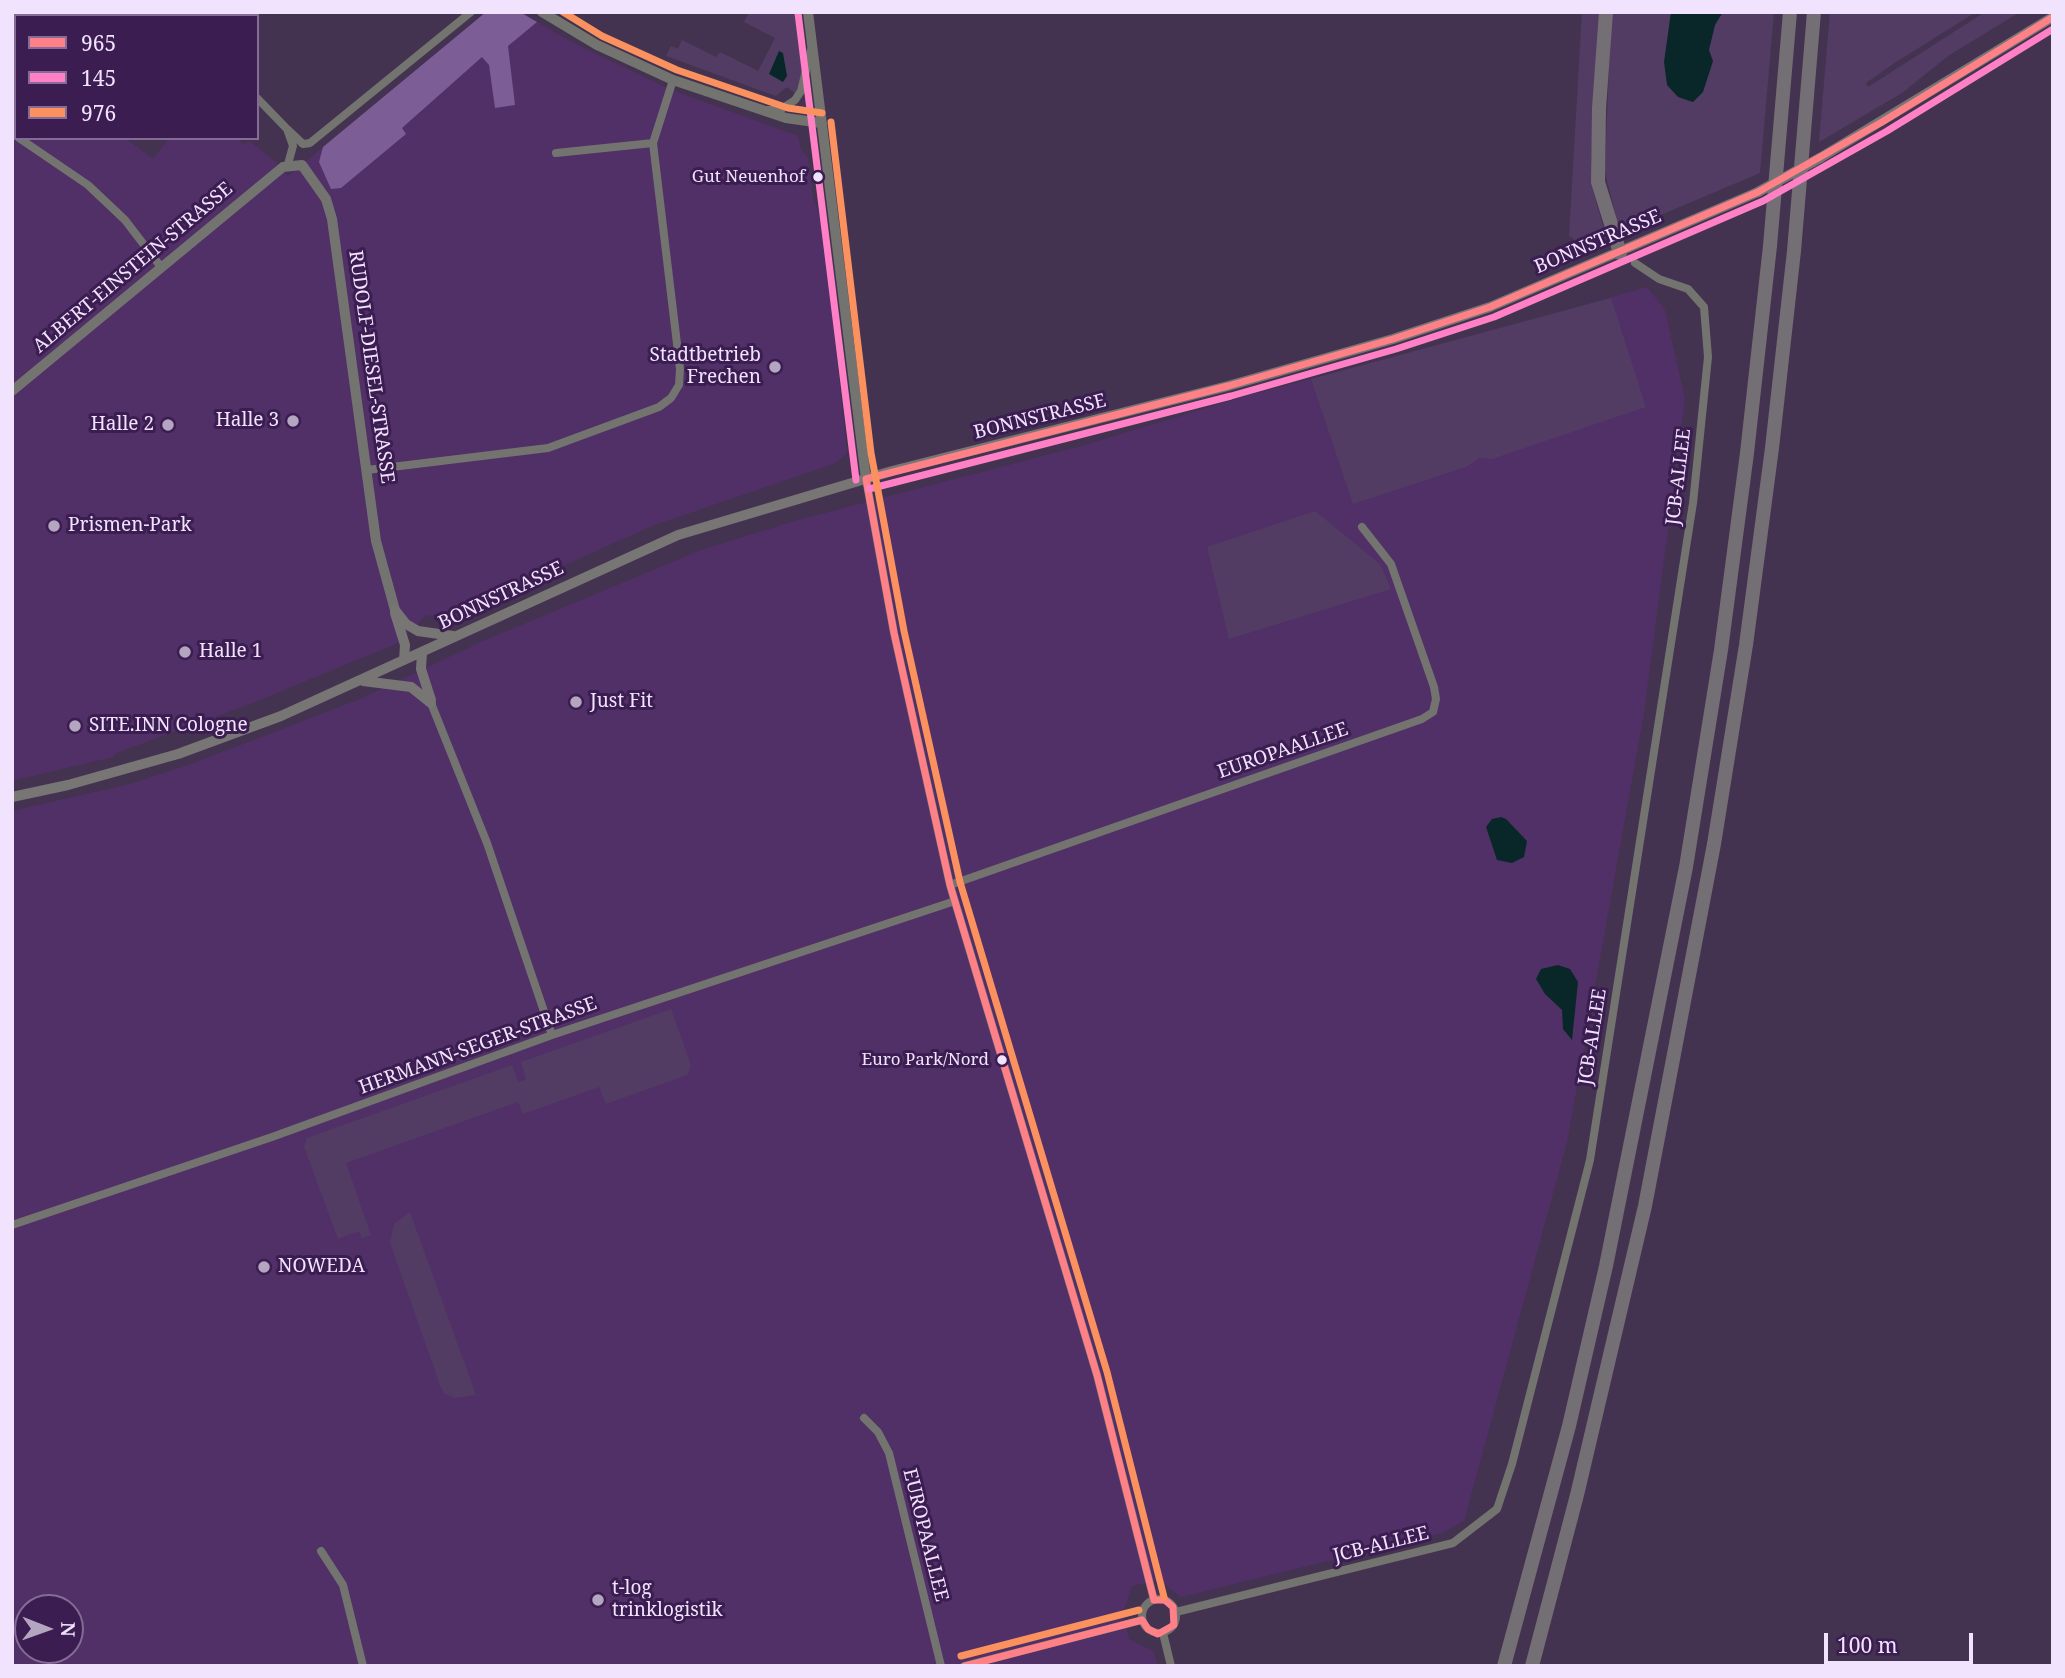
<!DOCTYPE html>
<style>
body{margin:0}
#map{position:relative;width:2065px;height:1678px;overflow:hidden;background:#443350;font-family:"Noto Serif",serif}
canvas{display:block}
.frame{position:absolute;inset:0;border:14px solid #f1e3fd;pointer-events:none}
.legend{position:absolute;left:14px;top:14px;width:245px;height:126px;box-sizing:border-box;background:#3b1d51;border:2px solid #846c96;margin:0;padding:9px 12px;list-style:none;font-size:21px;color:#f1e3fd}
.legend li{display:flex;align-items:center;gap:14px;height:35px}
.legend b{width:35px;border:2px solid #846c96}
.north{position:absolute;left:14px;top:1594px;width:70px;height:70px;box-sizing:border-box;background:#3b1d51;border:2px solid #846c96;border-radius:50%;rotate:91deg;font-size:19px;font-weight:700;line-height:28px;text-align:center;color:#f1e3fd}
.north::after{content:'';display:block;margin:auto;width:24px;height:32px;background:#b4a5c0;clip-path:polygon(50% 0,100% 100%,50% 72%,0 100%)}
.scale{position:absolute;left:1824px;top:1633px;width:149px;height:32px;box-sizing:border-box;border:4px solid #f1e3fd;border-top:0;padding-left:9px;font-size:21px;line-height:24px;white-space:nowrap;color:#f1e3fd;-webkit-text-stroke:5px #3b1d51;paint-order:stroke}
</style>
<div id="map">
<canvas width="2065" height="1678"></canvas>
<div class="frame"></div>
<ul class="legend">
<li><b style="height:9px;background:#ff8087"></b>965</li>
<li><b style="height:9px;background:#ff80c5"></b>145</li>
<li><b style="height:9px;background:#fa915f"></b>976</li>
</ul>
<div class="north">N</div>
<div class="scale">100 m</div>
</div>
<script>
const ctx = document.querySelector('canvas').getContext('2d');
ctx.lineJoin = 'round';
function fillPath(path, color) {
  ctx.fillStyle = color;
  ctx.fill(path, 'evenodd');
}
function poly(rows) {
  const path = new Path2D();
  for (const r of rows) {
    if (r.length === 3) {
      path.moveTo(r[0] + r[2], r[1]);
      path.arc(r[0], r[1], r[2], 0, 2 * Math.PI);
      continue;
    }
    path.moveTo(r[0], r[1]);
    for (let i = 2; i < r.length; i += 2) path.lineTo(r[i], r[i + 1]);
  }
  return path;
}
function trace(path, color, width, dash) {
  ctx.strokeStyle = color;
  ctx.lineWidth = width;
  ctx.lineCap = dash ? 'butt' : 'round';
  ctx.setLineDash(dash || []);
  ctx.stroke(path);
}
function write(font, color, halo, rows, align = 'center') {
  ctx.font = font + ' "Noto Serif",serif';
  ctx.lineWidth = 6;
  ctx.setLineDash([]);
  ctx.textBaseline = 'middle';
  ctx.strokeStyle = halo;
  ctx.fillStyle = color;
  for (const [text, x, y, turn = 0] of rows) {
    ctx.save();
    ctx.translate(x, y);
    ctx.rotate((+turn || 0) * Math.PI / 180);
    ctx.textAlign = isNaN(turn) ? turn : align;
    if (halo) ctx.strokeText(text, 0, 0);
    ctx.fillText(text, 0, 0);
    ctx.restore();
  }
}
fillPath(poly([
 [486,12,520,12,568,40,669,89,798,136,801,149,808,158,813,199,822,221,847,453,836,463,652,526,462,611,426,616,396,644,250,704,116,753,113,757,12,781,12,108,16,103,16,138,125,138,153,159,169,138,236,138,245,145,248,140,276,162,288,176],
 [1647,287,1665,310,1685,399,1644,713,1567,1142,1464,1521,1442,1533,1181,1597,1159,1580,1132,1586,1123,1612,1129,1639,1154,1652,1158,1666,12,1666,12,811,130,784,194,763,360,699,483,641,701,550,798,520,1081,446,1253,394,1473,337],
 [28,1608,70,1608,70,1650,28,1650]
]), '#503067');
fillPath(poly([
 [749,12,802,12,803,78,795,93,787,87,776,96,666,56,671,46,678,49,682,40,716,57,720,52,758,71,775,38,744,22],
 [1582,12,1601,12,1591,156,1593,190,1606,237,1603,245,1587,248,1569,236],
 [1611,12,1774,12,1760,173,1625,230,1618,225,1605,172],
 [1830,12,1976,12,1896,62,1866,83,1868,87,1985,12,2020,12,1948,56,1902,93,1819,142],
 [1611,298,1646,407,1492,459,1480,458,1466,467,1353,504,1311,379],
 [1315,511,1380,564,1391,589,1229,639,1207,547],
 [671,1009,691,1065,687,1075,606,1104,599,1087,523,1114,518,1102,346,1163,371,1235,362,1238,359,1231,338,1239,304,1147,307,1138,512,1065,518,1082,526,1079,521,1062],
 [410,1212,476,1395,454,1398,444,1393,440,1385,390,1243,394,1224]
]), '#523c64');
fillPath(poly([
 [486,12,520,12,537,22,508,46,515,105,495,108,489,65,482,57,402,128,406,134,341,188,331,189,319,162,323,147]
]), '#7c5d95');
fillPath(poly([
 [1671,12,1723,12,1715,25,1709,50,1713,61,1703,92,1693,102,1678,97,1667,85,1664,62],
 [779,51,783,53,787,76,783,82,769,74],
 [1501,817,1506,819,1527,841,1524,857,1512,863,1497,860,1486,827,1492,819],
 [1558,965,1570,969,1578,982,1572,1040,1563,1029,1562,1010,1545,994,1536,979,1541,969]
]), '#092728');
trace(poly([
 [140,12,146,16],
 [74,16,77,12],
 [200,16,203,12],
 [12,28,15,31],
 [12,98,16,94],
 [257,98,287,129,293,146,288,164],
 [766,110,780,110,795,100,801,91,811,50],
 [287,129,303,144,310,143,471,12],
 [19,138,88,185,125,220,161,267],
 [556,153,653,143],
 [367,470,548,448,659,407,671,398,679,385,680,369,653,143,673,80],
 [866,479,894,633,950,885,1097,1375,1154,1600],
 [431,703,487,843,552,1035],
 [950,885,1422,719,1433,712,1436,699,1434,687,1391,564,1362,527],
 [12,1225,272,1137,552,1035,955,901],
 [864,1418,878,1432,889,1453,941,1666],
 [321,1551,343,1585,363,1666],
 [1159,1616,17],
 [1176,1612,1453,1543,1497,1509,1512,1464,1590,1160,1693,503,1708,357,1704,307,1688,289,1659,279,1635,263],
 [1163,1633,1171,1666],
 [964,1666,1142,1620]
]), '#73746f', 8);
trace(poly([
 [542,12,597,45,673,80,786,118,821,123],
 [808,12,866,479],
 [12,391,283,167,302,165,326,199,332,219,376,541,395,610]
]), '#73746f', 10);
trace(poly([
 [1820,158,2053,17],
 [395,610,406,624,418,631,453,636],
 [395,613,405,645,404,660],
 [422,652,421,669,431,700],
 [363,681,411,687,431,703],
 [12,797,68,785,178,754,281,716,678,535,892,471,1228,386,1393,339,1490,307,1758,192]
]), '#777675', 10);
trace(poly([
 [1606,12,1599,108,1598,182,1620,253],
 [1504,1666,1569,1426,1606,1266,1686,867,1721,650,1747,453,1770,246,1790,12],
 [1532,1666,1577,1495,1645,1206,1714,844,1746,645,1772,448,1794,251,1814,12]
]), '#736f75', 14);
trace(poly([
 [1758,192,1820,158]
]), '#777675', 10);
trace(poly([
 [866,479,1228,386,1393,339,1490,307,1758,192,1882,122,2053,17],
 [866,479,894,633,950,885,1097,1375,1154,1600],
 [1142,1620,1148,1629,1158,1634,1174,1625,1173,1607,1165,1600,1154,1600],
 [965,1666,1142,1620]
]), '#ff8087', 7);
trace(poly([
 [798,13,856,480],
 [869,489,1231,396,1396,349,1494,317,1763,201,1887,131,2053,29]
]), '#ff80c5', 7);
trace(poly([
 [563,12,602,36,677,70,788,108,822,113],
 [831,122,871,453,904,631,960,882,1107,1372,1164,1597],
 [961,1656,1139,1610]
]), '#fa915f', 7);
for (const [x, y, r, color] of [
 [818,177,6,"#f1e3fd"],
 [775,367,7,"#b4a5c0"],
 [293,421,7,"#b4a5c0"],
 [168,425,7,"#b4a5c0"],
 [54,526,7,"#b4a5c0"],
 [185,652,7,"#b4a5c0"],
 [576,702,7,"#b4a5c0"],
 [75,726,7,"#b4a5c0"],
 [1002,1060,6,"#f1e3fd"],
 [264,1267,7,"#b4a5c0"],
 [598,1600,7,"#b4a5c0"]
]) {
  const dot = new Path2D();
  dot.arc(x, y, r, 0, 2 * Math.PI);
  ctx.fillStyle = color;
  ctx.fill(dot);
  trace(dot, '#3b1d51', 2.5);
}
write('17px', '#f1e3fd', '#3b1d51', [
 ["Gut Neuenhof",805,177],
 ["Euro Park/Nord",989,1060]
], 'right');
write('19px', '#f1e3fd', '#3b1d51', [
 ["BONNSTRASSE",1598,242,-23],
 ["ALBERT-EINSTEIN-STRASSE",133,268,-40],
 ["RUDOLF-DIESEL-STRASSE",371,367,82],
 ["BONNSTRASSE",1040,417,-14],
 ["JCB-ALLEE",1679,477,-83],
 ["BONNSTRASSE",501,596,-25],
 ["EUROPAALLEE",1283,751,-19],
 ["JCB-ALLEE",1593,1037,-81],
 ["HERMANN-SEGER-STRASSE",478,1046,-20],
 ["EUROPAALLEE",925,1535,76],
 ["JCB-ALLEE",1381,1545,-14]
]);
write('19px', '#f1e3fd', '#3b1d51', [
 ["Stadtbetrieb",761,356,"right"],
 ["Frechen",761,378,"right"],
 ["Halle 3",279,421,"right"],
 ["Halle 2",154,425,"right"],
 ["Prismen-Park",68,526],
 ["Halle 1",199,652],
 ["Just Fit",590,702],
 ["SITE.INN Cologne",89,726],
 ["NOWEDA",278,1267],
 ["t-log",612,1589],
 ["trinklogistik",612,1611]
], 'left');
</script>
